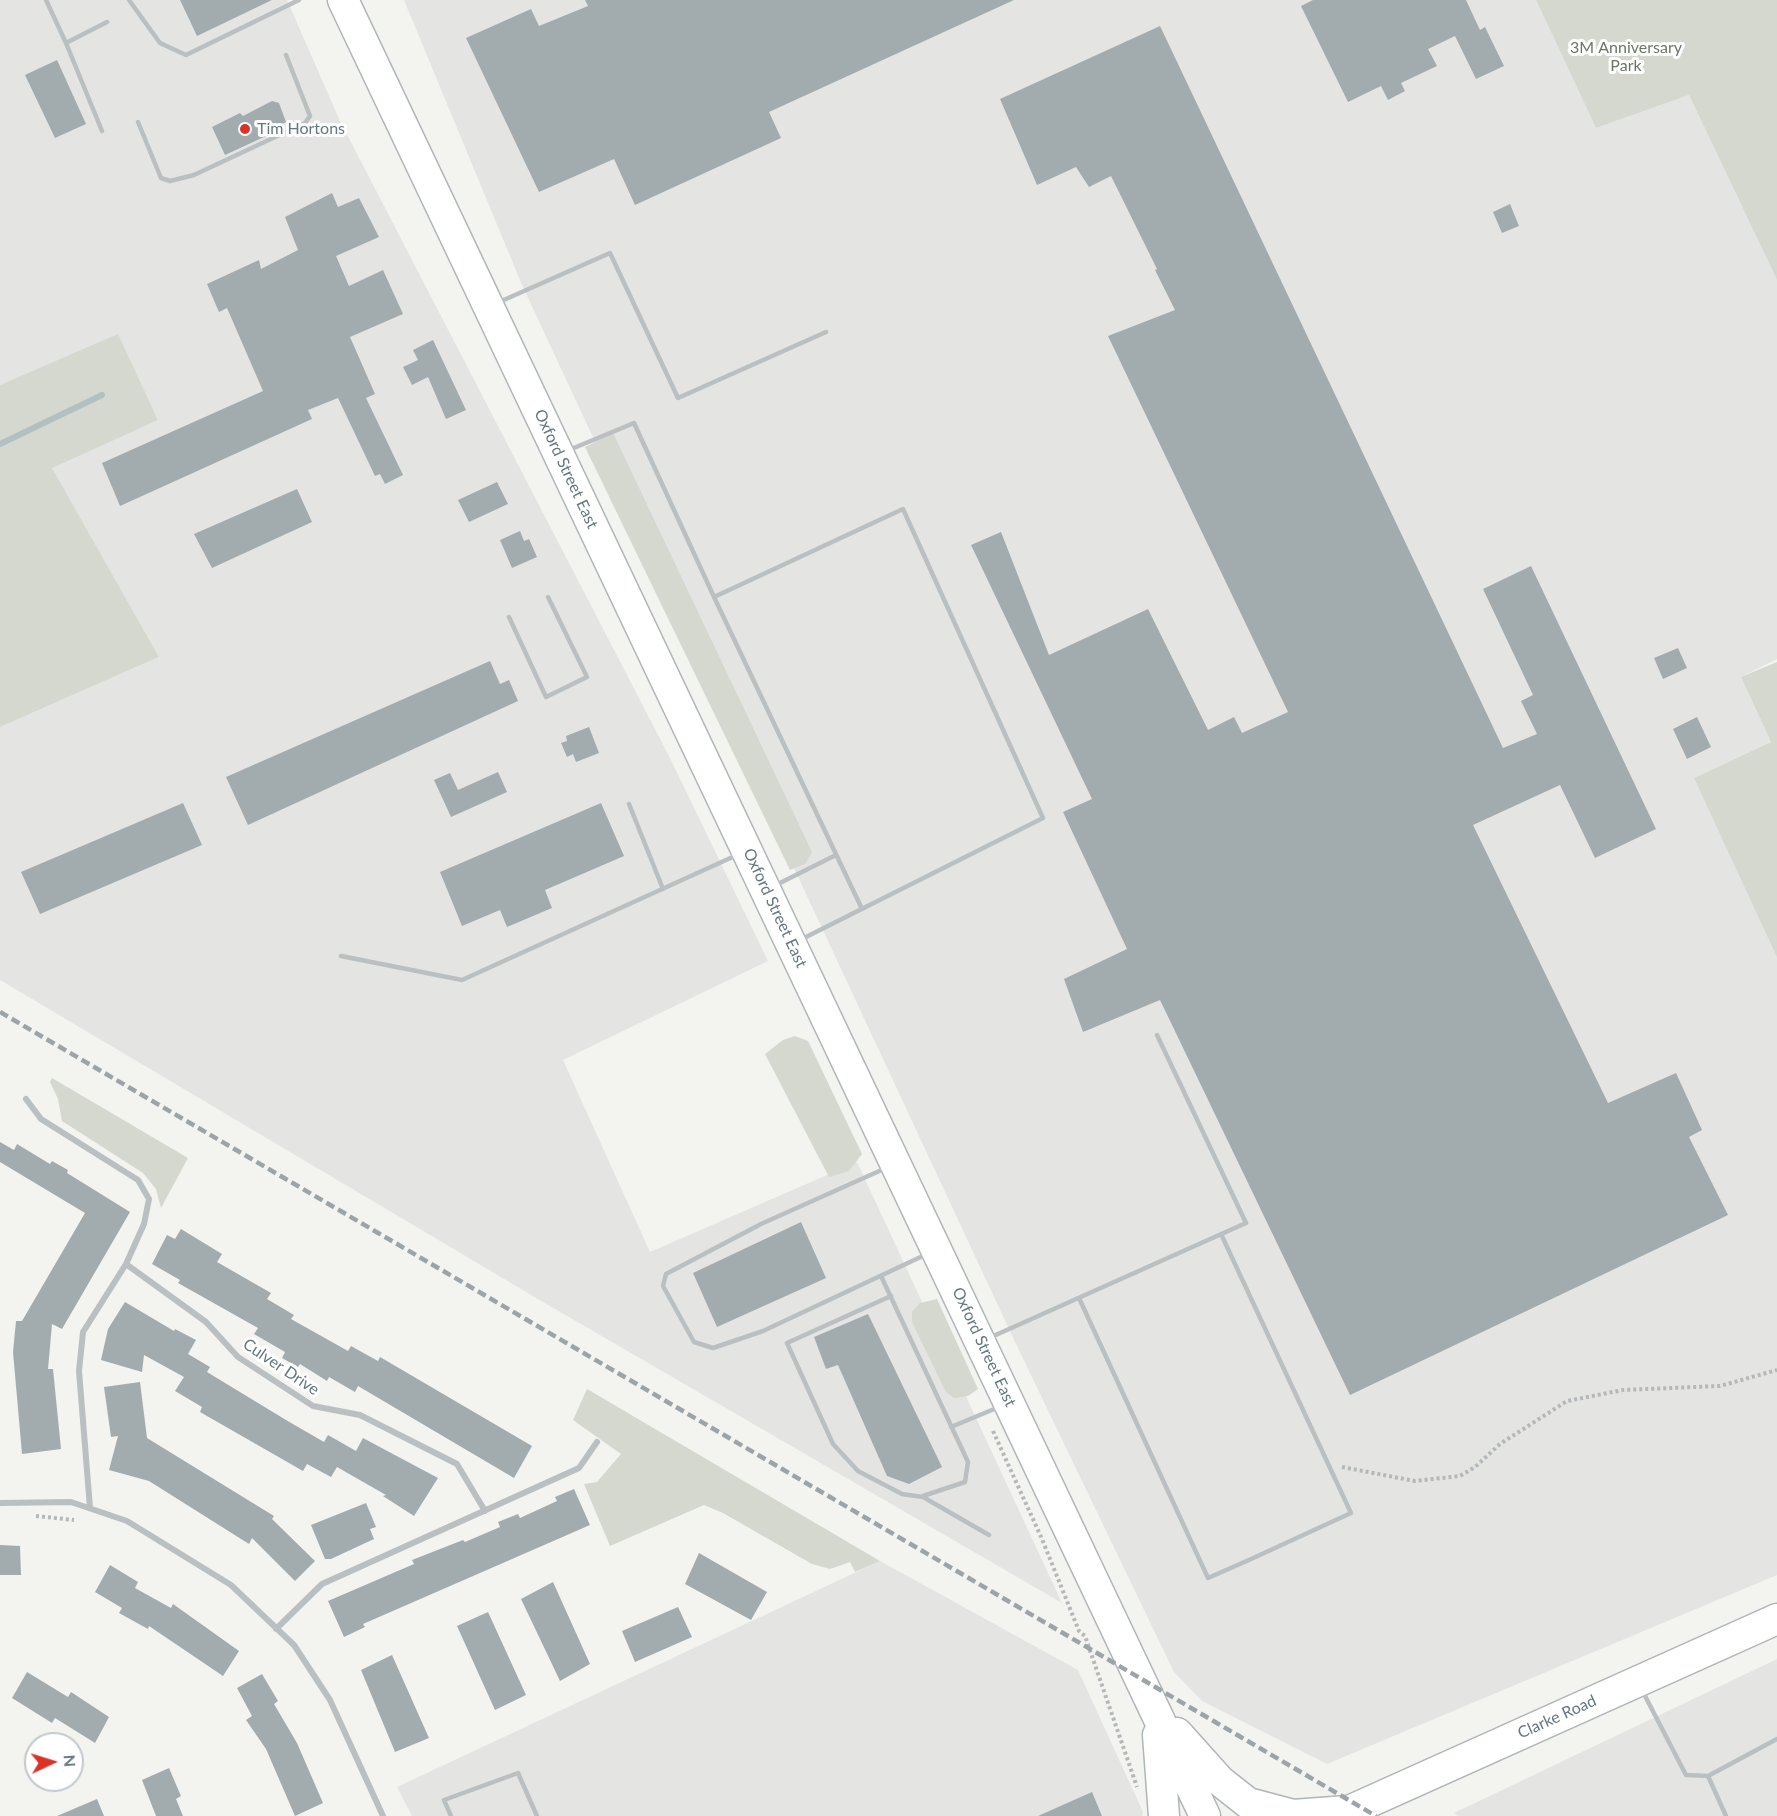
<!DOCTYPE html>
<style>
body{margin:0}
#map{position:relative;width:1777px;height:1816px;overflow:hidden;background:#f3f3ef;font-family:Lato,sans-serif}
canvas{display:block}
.north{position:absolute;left:24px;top:1732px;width:60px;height:60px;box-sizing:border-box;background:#fff;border:2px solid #c1c9cc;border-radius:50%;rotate:86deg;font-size:16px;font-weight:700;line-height:24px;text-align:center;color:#64787f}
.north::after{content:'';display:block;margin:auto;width:21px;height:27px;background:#db3228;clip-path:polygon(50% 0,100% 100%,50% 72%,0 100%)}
</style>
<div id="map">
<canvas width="1777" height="1816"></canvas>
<div class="north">N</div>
</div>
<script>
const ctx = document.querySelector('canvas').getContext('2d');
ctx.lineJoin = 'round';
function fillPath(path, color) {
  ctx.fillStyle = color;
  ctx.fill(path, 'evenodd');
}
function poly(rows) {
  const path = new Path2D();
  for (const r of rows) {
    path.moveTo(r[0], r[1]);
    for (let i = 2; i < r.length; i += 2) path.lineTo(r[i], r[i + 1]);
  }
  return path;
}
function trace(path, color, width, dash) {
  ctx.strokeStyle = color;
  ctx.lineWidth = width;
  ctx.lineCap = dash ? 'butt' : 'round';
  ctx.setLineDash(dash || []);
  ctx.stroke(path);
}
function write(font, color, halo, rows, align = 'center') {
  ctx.font = font + ' Lato,sans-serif';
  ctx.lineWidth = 6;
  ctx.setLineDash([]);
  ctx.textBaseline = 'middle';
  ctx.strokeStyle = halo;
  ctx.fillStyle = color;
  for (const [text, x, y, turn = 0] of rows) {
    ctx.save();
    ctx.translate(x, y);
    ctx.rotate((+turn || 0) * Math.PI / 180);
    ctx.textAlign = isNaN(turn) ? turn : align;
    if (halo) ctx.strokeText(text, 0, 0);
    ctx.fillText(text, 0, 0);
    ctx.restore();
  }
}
fillPath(poly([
 [0,0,287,0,340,121,670,758,768,961,563,1060,650,1252,857,1162,1062,1603,543,1302,0,980,0,727,159,657,51,467,158,420,118,335,0,385],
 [404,0,1536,0,1596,128,1689,95,1777,280,1777,659,1741,677,1771,742,1694,778,1777,953,1777,1575,1327,1764,1202,1701,1174,1672,1016,1344,522,285],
 [880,1561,1078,1670,1143,1812,1142,1816,412,1816,397,1787],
 [1777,1659,1777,1816,1459,1816,1454,1813]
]), '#e4e4e3');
fillPath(poly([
 [1536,0,1777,0,1777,280,1689,95,1596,128],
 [118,334,158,420,52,468,159,657,0,727,0,385],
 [613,433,812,852,805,864,790,870,585,447],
 [1777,662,1777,957,1694,778,1771,742,1741,677],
 [795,1036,808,1041,862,1154,849,1171,829,1177,765,1054,783,1040],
 [52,1078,188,1158,161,1208,156,1189,143,1173,62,1121,58,1099,50,1082],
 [937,1299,978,1389,968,1396,954,1398,946,1392,912,1322,912,1312,920,1303],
 [587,1389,880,1561,855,1572,850,1562,830,1569,812,1564,723,1513,704,1505,610,1546,584,1484,597,1482,621,1454,573,1420]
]), '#d4d8cf');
trace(poly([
 [0,444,102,395]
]), '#b1c1c3', 6);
fillPath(poly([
 [180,0,272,0,197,36],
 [585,0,1014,0,769,112,781,138,635,205,614,159,539,192,466,38,531,9,539,26,588,6],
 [1313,0,1466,0,1480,30,1485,27,1504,66,1476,79,1455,36,1428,49,1437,66,1401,83,1405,91,1388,100,1381,86,1348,102,1301,6],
 [1160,26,1503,748,1537,734,1521,701,1533,695,1483,589,1531,566,1656,829,1595,858,1560,785,1473,825,1608,1103,1676,1073,1702,1130,1689,1137,1728,1215,1350,1395,1160,1000,1083,1032,1064,979,1127,949,1063,812,1092,799,971,545,1001,532,1049,655,1148,609,1208,730,1234,717,1242,733,1288,712,1108,336,1175,310,1155,270,1157,269,1111,176,1089,187,1076,167,1037,185,1000,99],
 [57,60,86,124,55,138,25,75],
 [272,101,279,103,286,122,276,127,277,131,225,155,212,127,240,113,243,116],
 [332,193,338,207,359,198,379,237,336,256,349,286,383,270,403,314,350,337,375,394,366,398,403,475,385,484,380,474,375,476,338,398,308,410,312,419,120,506,102,463,263,391,227,308,219,312,207,284,259,260,261,269,298,250,285,217],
 [1510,204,1519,226,1502,233,1493,212],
 [433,340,466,410,446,419,428,377,412,385,403,367,418,360,413,350],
 [497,482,508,504,469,522,458,500],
 [297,489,312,522,212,568,194,534],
 [520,531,524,541,529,539,537,557,512,568,500,540],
 [1678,648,1687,668,1663,679,1654,658],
 [490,661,500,684,509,680,518,701,248,825,226,777],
 [1697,717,1711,747,1687,759,1673,729],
 [589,727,599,753,576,762,573,754,567,757,561,743,567,741,566,736],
 [498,772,507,792,451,817,434,780,450,773,458,790],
 [183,803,202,845,40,914,21,872],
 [601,803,624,856,545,890,552,908,507,927,500,910,462,926,440,872],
 [0,1142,14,1150,17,1144,50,1164,52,1161,68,1170,67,1173,130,1212,62,1329,52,1324,48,1369,53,1369,61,1449,22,1454,13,1352,16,1321,22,1321,85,1213,0,1162],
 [801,1222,826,1278,717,1327,693,1273],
 [181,1229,222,1254,217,1262,271,1293,267,1299,294,1315,291,1319,348,1351,351,1346,378,1361,380,1357,532,1446,514,1478,358,1386,355,1392,329,1377,327,1381,300,1364,298,1367,282,1358,285,1352,254,1334,258,1328,178,1283,180,1280,152,1264,167,1235,175,1239],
 [125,1302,174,1331,175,1329,196,1340,188,1354,210,1367,207,1372,286,1420,324,1442,328,1435,356,1451,363,1438,438,1478,414,1516,383,1496,386,1495,337,1467,331,1477,307,1464,303,1471,200,1412,202,1407,175,1391,184,1377,144,1355,142,1372,101,1360,108,1329],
 [868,1314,942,1467,909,1484,887,1476,838,1365,826,1369,814,1337],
 [140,1382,147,1438,274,1516,272,1519,315,1561,295,1581,252,1538,249,1544,149,1481,109,1470,118,1436,111,1437,104,1387],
 [574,1489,590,1525,363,1624,365,1627,344,1637,328,1601,414,1564,412,1560,463,1540,465,1542,500,1527,498,1522,518,1514,520,1518,557,1501,555,1497],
 [366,1503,376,1527,370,1529,374,1539,331,1559,325,1559,311,1525],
 [0,1545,20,1546,21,1575,0,1575],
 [699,1553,767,1592,751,1620,685,1584],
 [110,1565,138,1582,135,1588,171,1608,173,1604,239,1651,223,1676,149,1626,148,1629,119,1613,122,1608,95,1592],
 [553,1582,590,1664,560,1681,521,1599],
 [678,1607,692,1637,635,1662,622,1631],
 [488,1612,526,1695,495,1710,457,1626],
 [392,1655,429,1738,395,1752,361,1670],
 [27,1672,68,1697,71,1692,109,1717,95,1743,55,1718,52,1723,12,1698],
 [262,1674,278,1701,274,1704,297,1743,323,1803,295,1816,266,1749,246,1720,252,1716,237,1688],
 [169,1768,181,1796,176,1799,183,1816,156,1816,142,1780],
 [1092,1792,1102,1816,1038,1816],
 [97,1799,104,1816,57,1816]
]), '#a2acaf');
const secondary = poly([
 [343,0,1205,1816],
 [1177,1733,1220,1781,1248,1803,1293,1815,1347,1811],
 [1158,1735,1164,1816],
 [1338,1816,1777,1619]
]);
trace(secondary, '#afb5b8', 33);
trace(poly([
 [993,1431,1042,1539,1079,1631,1085,1636,1137,1787],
 [1342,1467,1415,1481,1460,1476,1475,1467,1500,1444,1567,1401,1623,1390,1720,1386,1777,1370],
 [36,1516,74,1520]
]), '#b4b8b9', 4, [3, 3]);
trace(poly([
 [46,0,66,43,107,22],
 [129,0,160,43,186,55,299,0],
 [66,43,102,131],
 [138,122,161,178,170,181,194,175,305,123,310,116,286,55],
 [497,303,610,253,678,398,826,332],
 [569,450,634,423,714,597,903,509,1043,818,800,940],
 [714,597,862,909],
 [509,617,546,697,587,677,548,597],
 [629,804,663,889],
 [774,886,836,855],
 [341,956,462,980,737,855],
 [886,1168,761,1224,666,1274,663,1286,694,1342,713,1348,763,1331,927,1254],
 [881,1276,968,1462,965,1482,923,1496],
 [891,1296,787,1343,833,1444,858,1471,902,1494,923,1497,989,1535],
 [1079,1298,1208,1578,1249,1560,1351,1513,1221,1234],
 [989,1338,1246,1223,1157,1035],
 [951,1427,999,1407],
 [1643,1692,1686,1775,1708,1776,1777,1739],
 [1708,1776,1726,1816],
 [451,1816,444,1800,518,1773,537,1816]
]), '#babfc1', 4.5);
trace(poly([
 [26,1099,41,1119,138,1180,149,1199,144,1224,126,1264,83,1332,79,1371,90,1508],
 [126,1264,206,1322,238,1357,313,1406,360,1415,457,1464,485,1511],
 [0,1503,71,1502,127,1521,231,1585,294,1645,330,1700,383,1816],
 [276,1629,322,1584,579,1468,597,1442]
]), '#babfc1', 6);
trace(secondary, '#fff', 30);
trace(poly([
 [0,1012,1376,1816]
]), '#9ca4a7', 4.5, [9, 4.5]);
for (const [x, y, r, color] of [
 [245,129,6,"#db3228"]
]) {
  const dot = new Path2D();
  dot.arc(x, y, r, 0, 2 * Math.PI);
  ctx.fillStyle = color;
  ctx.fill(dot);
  trace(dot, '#fff', 2);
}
write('16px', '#6a7762', '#fff', [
 ["3M Anniversary",1626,48],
 ["Park",1626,66]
]);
write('16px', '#64787f', '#fff', [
 ["Tim Hortons",257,129]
], 'left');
write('16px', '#64787f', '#fff', [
 ["Oxford Street East",566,469,65],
 ["Oxford Street East",775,908,65],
 ["Oxford Street East",984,1347,65],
 ["Culver Drive",281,1367,34],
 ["Clarke Road",1557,1717,-24]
]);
</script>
